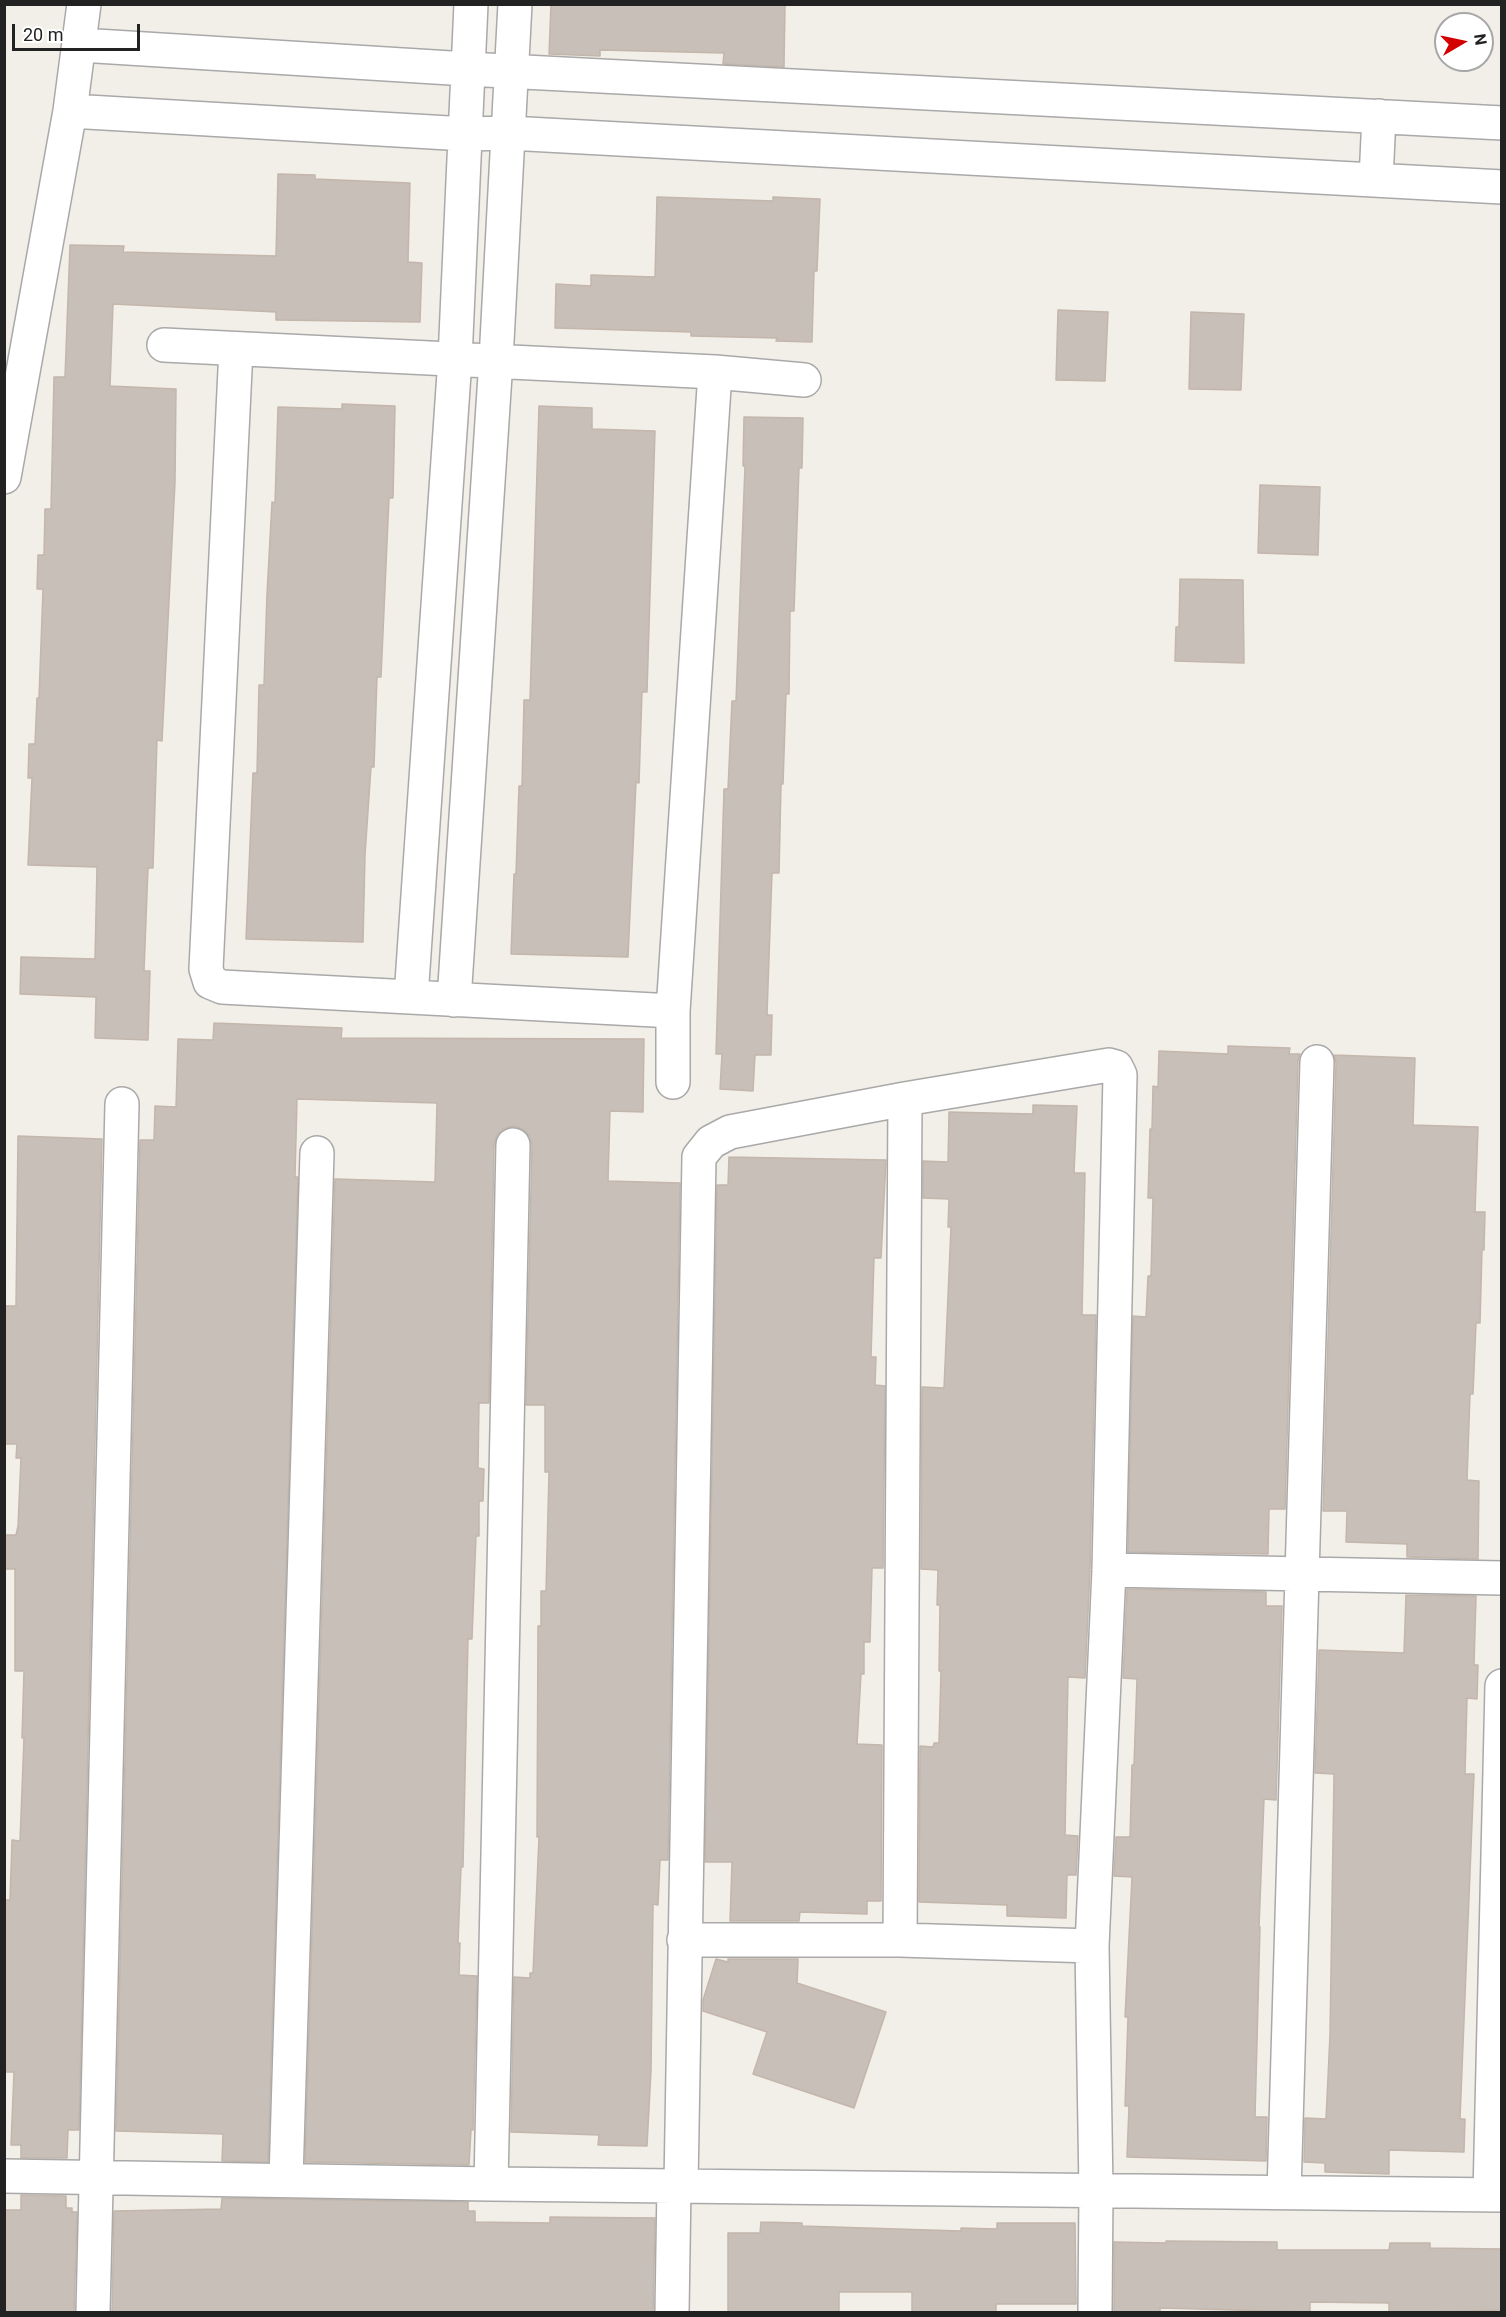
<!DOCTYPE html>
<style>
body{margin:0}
#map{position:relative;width:1506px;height:2317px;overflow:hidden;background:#f2efe9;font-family:Roboto,sans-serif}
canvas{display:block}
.frame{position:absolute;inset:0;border:6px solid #222;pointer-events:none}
.north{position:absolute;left:1434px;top:12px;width:60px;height:60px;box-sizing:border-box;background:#fff;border:2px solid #a7a7a7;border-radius:50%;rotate:81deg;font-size:16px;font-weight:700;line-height:24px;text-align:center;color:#222}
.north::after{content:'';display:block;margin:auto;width:21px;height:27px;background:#d40000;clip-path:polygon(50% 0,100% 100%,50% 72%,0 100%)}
.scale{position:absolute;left:12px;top:24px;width:128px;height:27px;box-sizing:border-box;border:3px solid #222;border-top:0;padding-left:8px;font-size:18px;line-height:21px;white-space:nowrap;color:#222;-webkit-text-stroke:4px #fff;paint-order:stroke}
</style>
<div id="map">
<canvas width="1506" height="2317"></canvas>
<div class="frame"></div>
<div class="north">N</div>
<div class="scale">20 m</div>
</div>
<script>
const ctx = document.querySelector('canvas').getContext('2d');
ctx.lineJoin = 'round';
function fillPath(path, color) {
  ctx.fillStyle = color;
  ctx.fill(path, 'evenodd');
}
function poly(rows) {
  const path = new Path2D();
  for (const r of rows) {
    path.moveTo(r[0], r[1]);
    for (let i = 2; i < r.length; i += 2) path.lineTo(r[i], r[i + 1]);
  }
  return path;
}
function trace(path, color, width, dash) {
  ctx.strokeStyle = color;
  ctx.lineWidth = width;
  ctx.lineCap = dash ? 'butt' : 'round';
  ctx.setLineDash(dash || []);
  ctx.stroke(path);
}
const building = poly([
 [551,4,785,4,784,67,723,64,724,53,600,50,600,56,549,54,551,4],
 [278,174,315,175,315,179,410,183,408,262,422,263,420,322,276,320,276,312,113,304,110,386,176,389,175,482,162,741,157,740,153,868,148,868,144,971,150,971,148,1040,95,1038,96,997,20,994,21,957,95,959,97,867,28,865,32,778,28,778,29,744,35,744,37,698,39,698,43,589,37,589,38,555,44,555,45,509,51,509,54,377,65,377,70,245,124,246,123,252,276,256,278,174],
 [657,197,773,201,773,197,820,199,817,271,814,271,812,342,776,341,777,338,691,336,691,332,555,328,556,284,591,286,591,275,655,277,657,197],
 [1058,310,1108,312,1105,381,1056,380,1058,310],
 [1191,312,1244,314,1241,390,1189,389,1191,312],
 [342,404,395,406,393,498,389,498,381,677,377,677,374,767,371,767,365,855,363,942,246,939,253,773,257,773,259,685,264,685,267,594,272,502,275,503,278,407,342,409,342,404],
 [539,406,592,408,592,429,655,431,647,692,642,692,639,783,636,782,628,957,511,954,514,874,516,874,519,786,522,786,524,700,530,700,539,406],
 [744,417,803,418,802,468,799,468,794,611,790,611,789,694,786,694,783,784,781,784,779,873,772,873,767,1015,772,1015,771,1055,755,1055,753,1091,720,1089,722,1054,716,1054,724,789,728,789,732,701,736,701,745,466,743,466,744,417],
 [1260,485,1320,487,1318,555,1258,553,1260,485],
 [1180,579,1243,580,1244,663,1175,661,1176,627,1179,627,1180,579],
 [214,1023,342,1028,341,1038,644,1039,643,1112,610,1111,608,1181,680,1183,668,1860,660,1860,658,1905,653,1904,651,2071,647,2146,598,2145,599,2135,511,2132,514,1977,530,1978,530,1973,533,1973,539,1837,537,1837,538,1626,541,1626,541,1591,546,1591,549,1472,545,1472,545,1405,526,1405,532,1145,530,1137,523,1129,513,1126,503,1129,497,1135,494,1145,489,1403,479,1403,478,1468,484,1469,483,1501,479,1501,479,1536,476,1536,472,1639,468,1639,463,1867,461,1867,458,1943,460,1943,459,1975,477,1976,473,2130,471,2130,469,2165,305,2162,335,1179,435,1182,437,1103,297,1099,295,1177,298,1177,268,2162,222,2161,223,2134,116,2131,140,1140,154,1140,155,1106,176,1107,178,1039,213,1040,214,1023],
 [1228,1046,1290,1048,1289,1054,1300,1054,1298,1061,1285,1509,1269,1509,1268,1554,1128,1552,1133,1316,1146,1317,1148,1276,1151,1276,1153,1198,1148,1198,1150,1129,1152,1129,1153,1086,1158,1087,1159,1051,1228,1054,1228,1046],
 [1334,1055,1415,1058,1413,1125,1478,1127,1475,1212,1485,1212,1484,1250,1482,1250,1480,1323,1476,1323,1473,1394,1470,1394,1467,1480,1479,1481,1478,1559,1407,1557,1407,1544,1346,1542,1347,1511,1323,1511,1336,1063,1334,1055],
 [1033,1105,1077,1106,1074,1173,1085,1173,1082,1315,1096,1315,1090,1569,1085,1678,1068,1677,1065,1835,1078,1836,1076,1875,1067,1875,1066,1918,1007,1916,1007,1905,919,1902,920,1746,933,1747,934,1743,939,1743,941,1671,939,1671,940,1605,937,1605,938,1570,921,1569,922,1387,944,1388,951,1227,948,1227,949,1199,923,1198,923,1161,948,1162,949,1112,1033,1114,1033,1105],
 [18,1136,102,1139,79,2130,68,2130,67,2158,21,2158,21,2145,11,2145,14,2072,4,2072,5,1900,10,1900,12,1840,20,1841,24,1738,22,1738,24,1671,15,1671,15,1569,4,1569,4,1535,16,1535,18,1526,21,1458,16,1458,17,1444,4,1444,4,1306,16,1306,18,1136],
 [729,1157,886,1160,881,1258,874,1258,871,1357,876,1357,875,1385,885,1386,883,1568,872,1568,870,1642,864,1642,864,1674,861,1674,857,1744,882,1745,881,1901,867,1901,867,1914,800,1912,799,1921,730,1921,732,1862,705,1862,717,1185,728,1185,729,1157],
 [1127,1589,1266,1592,1266,1606,1282,1606,1276,1800,1264,1799,1259,1927,1260,1927,1255,2117,1267,2117,1266,2161,1127,2157,1129,2106,1125,2106,1128,2017,1125,2017,1132,1877,1114,1876,1116,1837,1130,1837,1132,1765,1134,1765,1137,1679,1123,1678,1127,1589],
 [1406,1595,1476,1596,1474,1665,1478,1665,1477,1699,1467,1698,1465,1774,1474,1774,1460,2119,1465,2119,1464,2152,1389,2150,1389,2174,1325,2172,1325,2163,1304,2162,1305,2118,1326,2119,1330,2035,1334,1774,1315,1773,1319,1650,1404,1653,1406,1595],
 [716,1959,728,1962,728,1959,798,1959,797,1983,886,2012,854,2108,753,2074,767,2032,703,2011,703,2000,716,1959],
 [21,2195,66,2196,66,2208,72,2208,72,2212,77,2212,74,2313,4,2313,4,2210,21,2210,21,2195],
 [222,2198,468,2202,468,2211,475,2211,475,2222,550,2223,550,2217,655,2218,653,2313,112,2313,114,2211,221,2209,222,2198],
 [761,2222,802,2223,802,2226,961,2231,961,2228,997,2229,997,2223,1075,2223,1076,2304,996,2304,996,2313,912,2313,912,2292,839,2292,839,2313,728,2313,728,2233,760,2233,761,2222],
 [1166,2241,1277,2242,1277,2250,1389,2250,1390,2243,1430,2243,1430,2248,1502,2249,1502,2310,1389,2313,1389,2303,1310,2302,1310,2312,1160,2308,1160,2313,1114,2313,1114,2242,1166,2243,1166,2241]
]);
fillPath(building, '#c7bfb8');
trace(building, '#c4b6ab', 1.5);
const street = poly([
 [80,45,467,69,1502,123],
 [70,111,466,134,509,133,1502,187],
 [1376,180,1379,116],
 [164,345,715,372,804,380],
 [236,349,206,969,210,982,222,987,673,1011],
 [4,477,70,111,84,4],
 [411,997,455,359,471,4],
 [454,1000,496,360,515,4],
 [673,1082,673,1011,715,372],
 [1109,1570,1502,1578],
 [684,1940,900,1940,1092,1946],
 [900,1940,905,1099],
 [4,2176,491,2184,1502,2195],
 [286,2179,317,1153],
 [491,2184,513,1145],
 [681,2184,699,1157,711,1142,730,1132,905,1099,1109,1065,1116,1067,1120,1075,1109,1570,1092,1946,1096,2190,1095,2312],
 [1284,2192,1317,1062],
 [1490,2194,1502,1686],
 [93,2312,122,1104],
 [672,2312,674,2185]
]);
trace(street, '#a9a9a9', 36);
trace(street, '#fff', 33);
</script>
